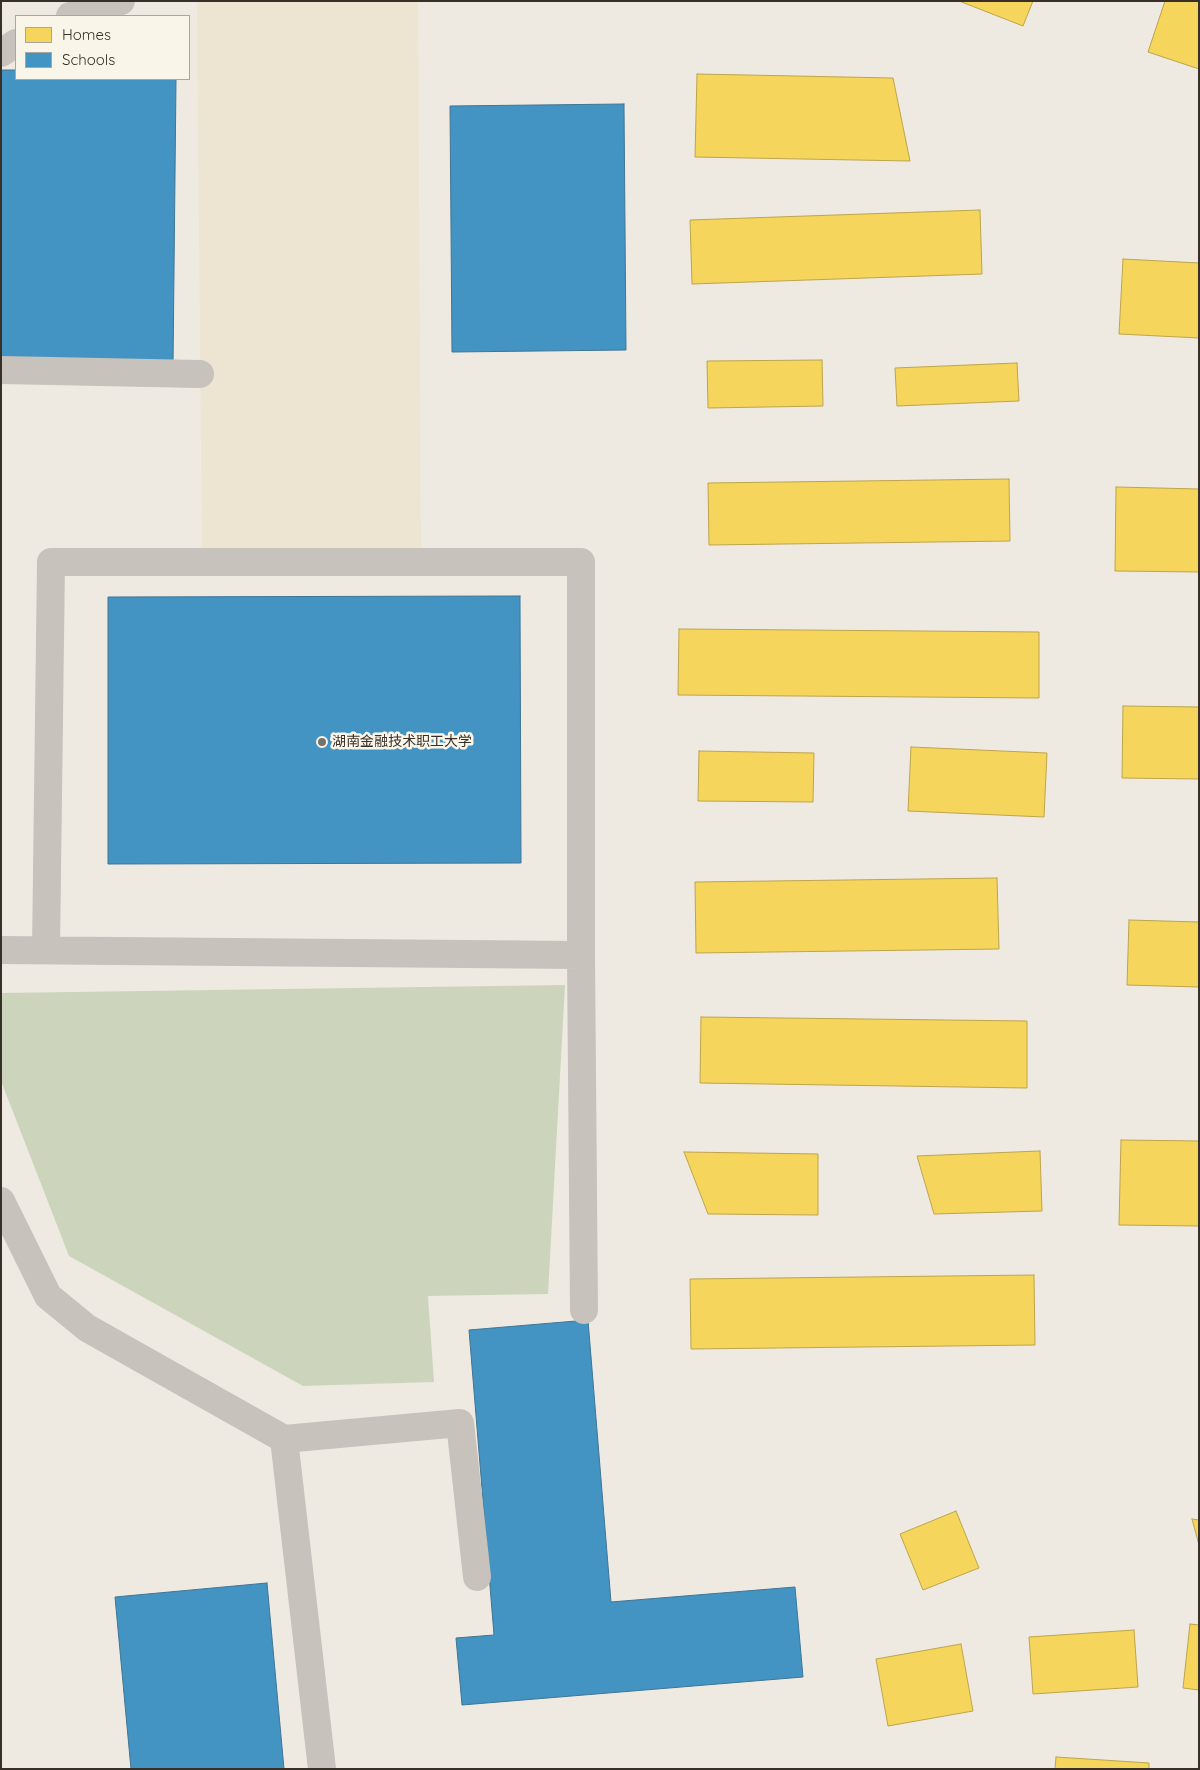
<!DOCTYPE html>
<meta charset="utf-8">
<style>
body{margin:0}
#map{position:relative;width:1200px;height:1770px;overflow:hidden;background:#eeeae2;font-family:Quicksand,sans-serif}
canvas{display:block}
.frame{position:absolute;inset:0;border:2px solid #383028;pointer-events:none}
.legend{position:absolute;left:15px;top:15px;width:175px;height:65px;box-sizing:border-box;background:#faf5e9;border:1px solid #aca69c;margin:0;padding:6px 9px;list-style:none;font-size:15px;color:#383028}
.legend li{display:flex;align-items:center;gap:10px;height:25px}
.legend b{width:25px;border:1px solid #aca69c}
</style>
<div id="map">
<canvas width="1200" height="1770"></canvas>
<div class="frame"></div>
<ul class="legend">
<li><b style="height:14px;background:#f6d55c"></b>Homes</li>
<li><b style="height:14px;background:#4393c3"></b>Schools</li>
</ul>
</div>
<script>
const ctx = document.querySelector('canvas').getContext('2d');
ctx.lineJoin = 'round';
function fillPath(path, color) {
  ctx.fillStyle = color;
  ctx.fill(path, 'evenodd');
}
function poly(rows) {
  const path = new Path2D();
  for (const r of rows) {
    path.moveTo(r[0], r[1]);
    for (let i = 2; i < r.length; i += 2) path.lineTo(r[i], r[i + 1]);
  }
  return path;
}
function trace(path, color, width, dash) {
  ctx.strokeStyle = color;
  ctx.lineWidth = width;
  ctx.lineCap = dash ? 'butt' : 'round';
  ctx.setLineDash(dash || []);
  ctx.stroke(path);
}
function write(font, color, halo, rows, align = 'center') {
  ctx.font = font + ' Quicksand,"Noto Sans SC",sans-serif';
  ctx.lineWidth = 5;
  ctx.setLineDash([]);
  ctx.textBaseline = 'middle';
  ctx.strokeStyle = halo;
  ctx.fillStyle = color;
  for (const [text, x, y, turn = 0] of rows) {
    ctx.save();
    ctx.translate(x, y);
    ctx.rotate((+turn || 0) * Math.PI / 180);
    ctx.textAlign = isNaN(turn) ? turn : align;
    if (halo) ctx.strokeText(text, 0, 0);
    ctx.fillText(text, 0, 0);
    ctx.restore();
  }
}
fillPath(poly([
 [565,985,548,1294,428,1296,434,1382,303,1386,69,1256,1,1081,1,993]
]), '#ccd5bc');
fillPath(poly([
 [197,1,418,1,421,562,202,562]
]), '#ede4d1');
const homes = poly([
 [959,1,1033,1,1023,26,959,1],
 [1165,1,1199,1,1199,69,1148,52,1165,1],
 [697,74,893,78,910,161,695,157,697,74],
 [980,210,982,274,692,284,690,220,980,210],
 [1123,259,1199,263,1199,338,1119,334,1123,259],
 [822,360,823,406,708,408,707,361,822,360],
 [1017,363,1019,401,897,406,895,368,1017,363],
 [1009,479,1010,541,709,545,708,483,1009,479],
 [1116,487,1199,489,1199,572,1115,571,1116,487],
 [679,629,1039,632,1039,698,678,695,679,629],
 [1123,706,1199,707,1199,779,1122,778,1123,706],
 [911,747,1047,753,1044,817,908,811,911,747],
 [699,751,814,753,813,802,698,801,699,751],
 [997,878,999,949,696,953,695,882,997,878],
 [1129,920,1199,922,1199,987,1127,985,1129,920],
 [701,1017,1027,1021,1027,1088,700,1083,701,1017],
 [1121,1140,1199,1141,1199,1226,1119,1225,1121,1140],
 [1040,1151,1042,1211,934,1214,917,1156,1040,1151],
 [684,1152,818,1154,818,1215,708,1214,684,1152],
 [1034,1275,1035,1345,691,1349,690,1279,1034,1275],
 [956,1511,979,1568,923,1590,900,1534,956,1511],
 [1192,1519,1199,1520,1199,1545,1192,1519],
 [1190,1624,1199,1625,1199,1690,1183,1688,1190,1624],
 [1134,1630,1138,1687,1033,1694,1029,1637,1134,1630],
 [961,1644,973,1711,888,1726,876,1659,961,1644],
 [1056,1757,1149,1763,1149,1769,1055,1769,1056,1757]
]);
fillPath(homes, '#f6d55c');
trace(homes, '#bda44c', 1);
const schools = poly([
 [1,70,16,70,16,79,176,79,173,366,1,364,1,70],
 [624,104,626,350,452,352,450,106,624,104],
 [520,596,521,863,108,864,108,597,520,596],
 [588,1320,611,1602,795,1587,803,1677,462,1705,456,1638,494,1635,469,1330,588,1320],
 [267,1583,284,1769,131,1769,115,1597,267,1583]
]);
fillPath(schools, '#4393c3');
trace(schools, '#407594', 1);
trace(poly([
 [70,16,121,1],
 [1,53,16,43],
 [1,370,200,374],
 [1,950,581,955],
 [46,950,51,562,581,562,581,955,584,1310],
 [1,1201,48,1296,87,1328,284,1439,322,1769],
 [284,1439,460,1423,477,1577]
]), '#c7c2bb', 28);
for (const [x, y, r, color] of [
 [322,742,5,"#787169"]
]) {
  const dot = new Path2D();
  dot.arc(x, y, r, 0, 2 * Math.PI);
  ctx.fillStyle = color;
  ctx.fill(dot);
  trace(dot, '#faf5e9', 2);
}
write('14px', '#383028', '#faf5e9', [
 ["湖南金融技术职工大学",332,742]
], 'left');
</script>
